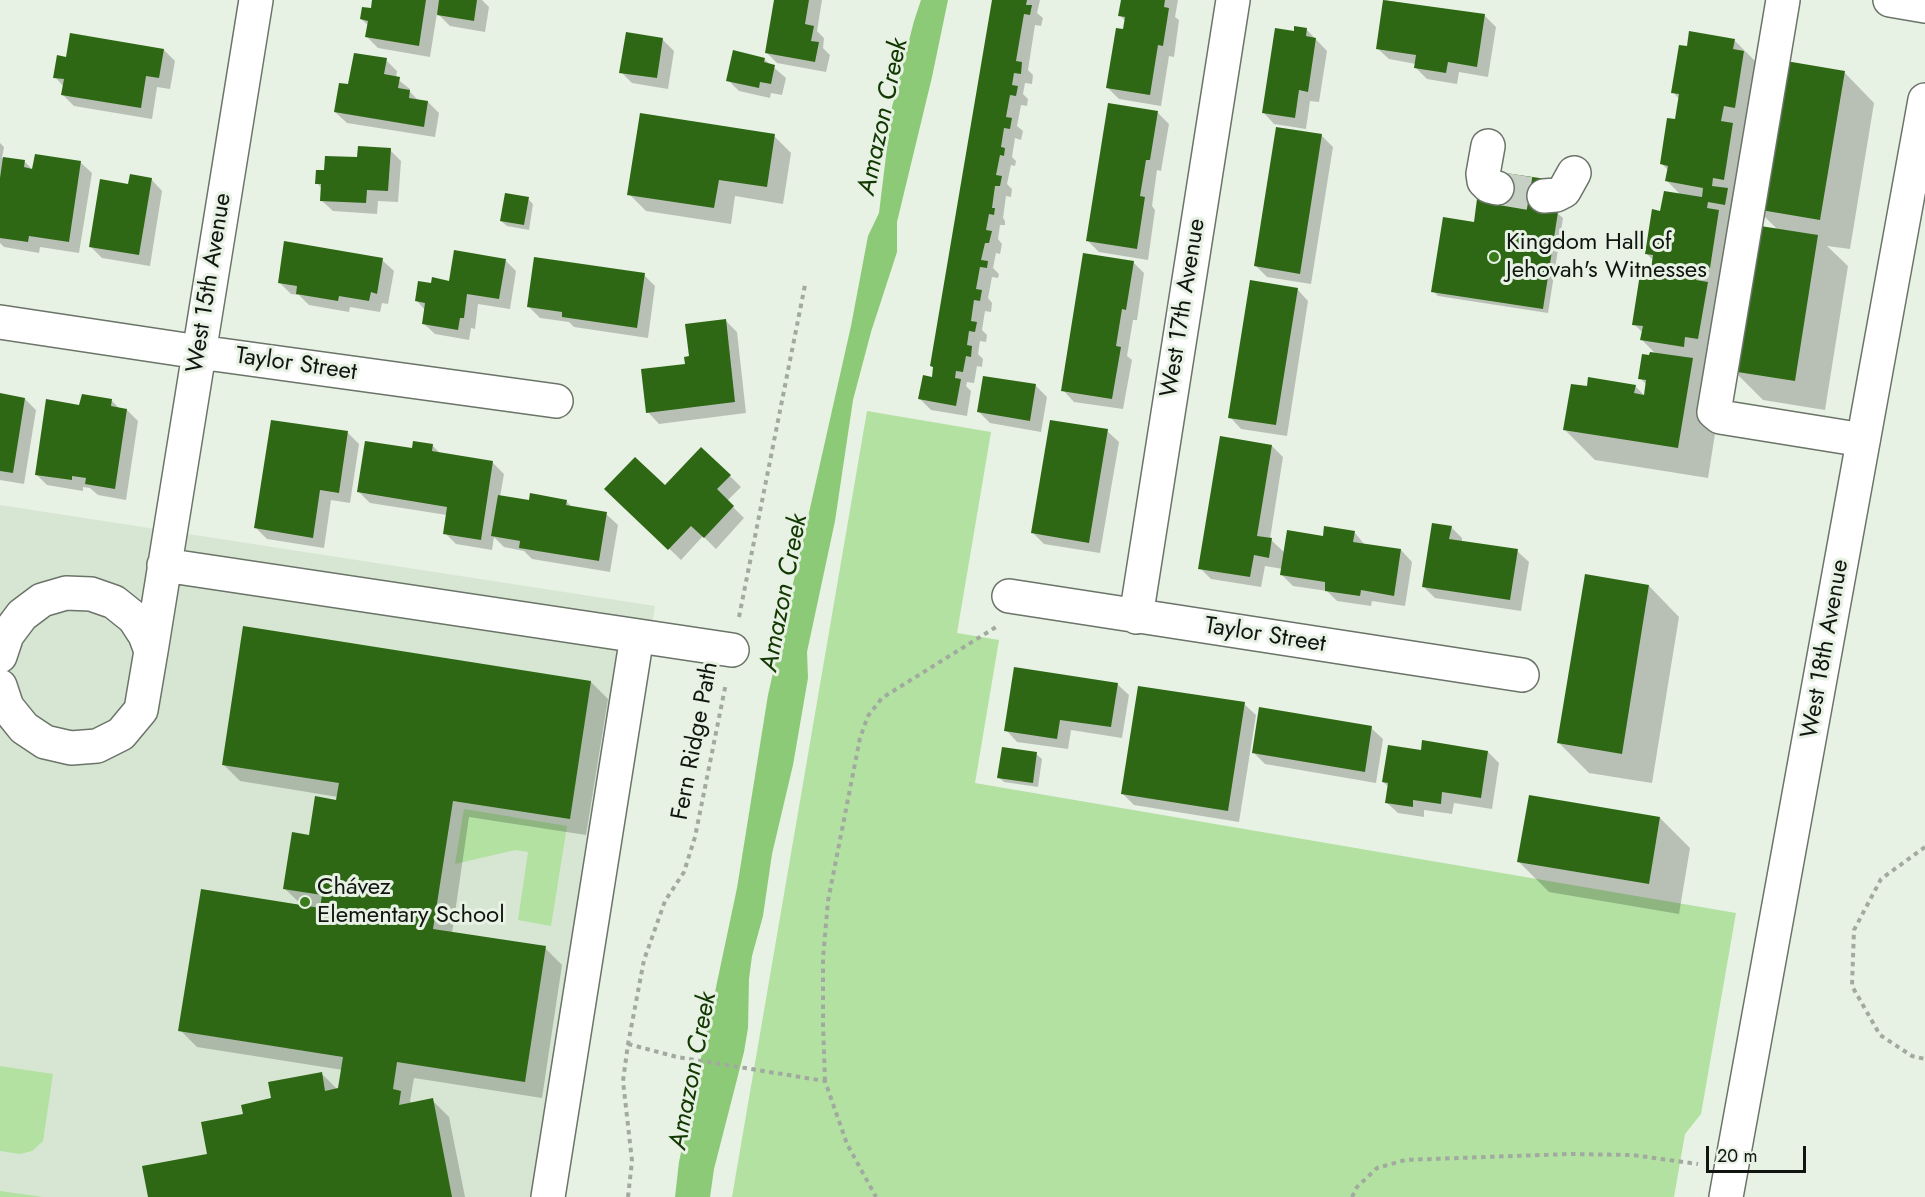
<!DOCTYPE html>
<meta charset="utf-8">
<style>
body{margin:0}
#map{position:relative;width:1925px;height:1197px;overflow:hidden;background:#e7f1e4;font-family:Jost,sans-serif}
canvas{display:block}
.scale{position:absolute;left:1706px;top:1146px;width:100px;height:27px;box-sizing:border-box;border:3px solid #111510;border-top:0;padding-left:8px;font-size:18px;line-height:21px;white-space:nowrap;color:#111510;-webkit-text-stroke:4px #e7f1e4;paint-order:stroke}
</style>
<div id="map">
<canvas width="1925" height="1197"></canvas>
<div class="scale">20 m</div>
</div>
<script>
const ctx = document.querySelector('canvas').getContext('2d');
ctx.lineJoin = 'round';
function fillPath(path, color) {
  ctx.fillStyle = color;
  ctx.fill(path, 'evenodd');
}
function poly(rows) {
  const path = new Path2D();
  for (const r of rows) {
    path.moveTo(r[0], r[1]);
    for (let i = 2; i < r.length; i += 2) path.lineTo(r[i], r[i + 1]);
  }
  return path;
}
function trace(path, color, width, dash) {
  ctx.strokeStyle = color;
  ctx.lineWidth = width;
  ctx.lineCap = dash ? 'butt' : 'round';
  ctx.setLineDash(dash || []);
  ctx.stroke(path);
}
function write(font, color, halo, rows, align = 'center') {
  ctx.font = font + ' Jost,sans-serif';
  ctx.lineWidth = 6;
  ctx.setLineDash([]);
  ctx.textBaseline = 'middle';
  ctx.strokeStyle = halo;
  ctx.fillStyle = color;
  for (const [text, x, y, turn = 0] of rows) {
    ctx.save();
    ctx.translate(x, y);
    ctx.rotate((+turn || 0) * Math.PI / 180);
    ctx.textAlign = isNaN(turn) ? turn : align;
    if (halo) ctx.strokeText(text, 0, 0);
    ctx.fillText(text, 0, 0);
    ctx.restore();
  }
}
fillPath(poly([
 [0,505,655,606,563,1197,0,1197]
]), '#d7e6d3');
fillPath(poly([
 [867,411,991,432,957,633,999,640,975,783,1736,913,1701,1114,1685,1134,1674,1197,732,1197],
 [464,809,567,826,551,926,518,920,528,852,515,850,455,864],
 [0,1066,53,1074,43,1141,32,1151,20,1154,0,1151],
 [0,1191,43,1197,0,1197]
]), '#b2e1a1');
fillPath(poly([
 [921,0,948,0,932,77,897,222,897,252,871,332,853,400,835,521,807,652,808,678,793,765,772,854,763,916,752,956,749,979,748,1028,744,1052,714,1169,710,1197,675,1197,679,1162,737,888,768,695,851,326,868,236,879,213,892,107,914,21]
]), '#8dca77');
fillPath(poly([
 [374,0,482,0,489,7,485,32,450,26,437,13,430,57,378,48,367,37,369,26,361,19,372,10],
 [776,0,822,0,817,31,824,38,823,48,830,55,826,72,777,63,766,52],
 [994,0,1040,0,1037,13,1043,18,1041,26,1035,25,1028,70,1033,75,1032,84,1025,83,1023,94,1028,99,1027,106,1021,105,1017,126,1023,131,1021,140,1015,138,1012,157,1016,161,1015,166,1011,165,1007,184,1012,189,1011,197,1006,196,1003,218,1005,221,1005,225,1000,225,998,239,1002,244,1000,254,996,253,993,268,999,274,998,278,992,277,988,298,992,303,991,312,985,311,982,330,987,335,986,342,980,341,978,354,983,359,982,367,977,366,974,383,967,382,966,386,971,391,967,416,931,410,920,399,933,379,934,369,932,366],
 [1122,0,1178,0,1175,17,1179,20,1174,57,1169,56,1161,106,1119,99,1108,88,1124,31,1126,22,1120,15],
 [1385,0,1485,16,1496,27,1488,77,1459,72,1457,84,1427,79,1416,68,1416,64,1389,59,1377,48],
 [1306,29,1327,51,1319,102,1310,101,1306,129,1274,124,1263,112,1295,33],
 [662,39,674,51,668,89,632,83,621,72],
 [1734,40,1764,70,1844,72,1874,103,1850,249,1827,246,1848,266,1825,410,1763,400,1733,370,1722,390,1708,478,1595,460,1565,430,1588,388,1635,386,1645,396,1647,385,1640,378,1656,354,1642,340,1643,333,1634,324,1651,278,1653,260,1646,253,1662,212,1681,195,1667,181,1668,170,1662,164,1677,121,1680,100,1673,92,1688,48],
 [1754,206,1778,230,1756,227],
 [164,50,175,61,170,89,157,87,152,119,74,106,63,95,64,87,55,77,68,58],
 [764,59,786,78,782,95,771,93,770,98,739,91,728,80],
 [386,60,397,71,396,78,410,89,410,92,419,101,428,102,439,113,435,137,347,123,335,112,350,86],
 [1157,112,1169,124,1161,171,1157,170,1152,206,1155,210,1148,260,1099,252,1087,240],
 [1321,135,1333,147,1311,284,1267,277,1256,266],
 [774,136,791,153,783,204,735,196,731,224,646,211,629,194],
 [0,143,4,147,2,158,25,162,34,171,80,162,92,173,79,253,40,247,39,253,4,247,0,243],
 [390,150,401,161,398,202,378,201,377,214,333,211,321,200,322,189,317,183,326,172],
 [151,179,162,191,150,266,102,258,91,247,130,185],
 [528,199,533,204,529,230,507,226,501,221],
 [1547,211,1557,213,1563,218,1548,313,1438,296,1433,291],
 [382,260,394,271,388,304,382,303,380,312,350,307,349,312,309,305,299,295,291,294,279,282],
 [505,260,516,271,510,309,478,304,475,329,471,328,469,340,435,334,423,323,425,310,416,300,432,285,451,282],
 [1133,262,1144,273,1137,320,1133,320,1127,356,1132,360,1123,409,1074,402,1063,390],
 [644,275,655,286,648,338,574,327,569,322,540,318,528,306],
 [1297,289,1308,301,1287,436,1241,429,1230,417],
 [725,320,737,332,746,413,659,424,648,412,687,365,691,357],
 [1035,385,1047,397,1041,432,990,423,979,412],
 [0,395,25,399,36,410,24,484,0,480],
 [111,400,120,409,127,410,138,421,126,500,98,495,90,488,83,487,83,491,47,485,36,474,80,407],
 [272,421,348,433,359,444,350,503,331,500,324,548,267,539,256,528],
 [1107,431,1119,442,1100,553,1044,544,1033,533],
 [432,445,441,454,492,462,504,474,500,497,530,502,566,501,573,508,606,514,618,525,610,572,532,559,524,551,504,547,494,537,492,550,456,544,445,533,447,515,370,503,358,491,413,450],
 [1272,446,1283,457,1270,539,1285,553,1324,537,1354,532,1365,545,1401,550,1412,562,1405,606,1372,601,1371,606,1337,601,1327,591,1293,586,1282,575,1283,569,1265,566,1261,587,1211,579,1200,568],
 [730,476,741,487,727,501,744,518,716,549,703,536,681,560,607,489,665,487],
 [1451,527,1462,538,1462,542,1517,551,1529,562,1521,611,1435,598,1423,586],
 [1649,586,1679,617,1652,783,1589,773,1559,743],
 [591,682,608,699,586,835,469,817,452,933,545,948,562,965,542,1098,414,1078,410,1101,412,1104,432,1100,449,1117,465,1197,150,1197,208,1155,244,1115,321,1073,338,1090,343,1070,197,1047,180,1030,304,907,284,888,310,836,337,801,338,797,240,781,223,764],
 [1117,684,1129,695,1122,738,1071,730,1068,749,1017,742,1006,730],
 [1244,704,1256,715,1239,822,1134,805,1123,794],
 [1371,728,1383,739,1376,783,1265,764,1254,753],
 [1422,751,1488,752,1499,763,1492,809,1454,803,1452,814,1424,810,1424,817,1398,813,1386,802,1389,787,1383,782],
 [1036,754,1042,759,1038,787,1004,782,998,777],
 [1660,818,1690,848,1679,914,1549,892,1519,862]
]), '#0003');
fillPath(poly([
 [372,0,426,0,419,46,365,37,368,21,360,19,362,7,371,8],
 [439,0,477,0,474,21,437,15],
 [774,0,809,0,805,24,814,26,811,41,819,42,815,62,765,53],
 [992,0,1027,0,1026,5,1032,5,1030,15,1024,14,1016,61,1022,62,1021,74,1014,73,1012,85,1018,86,1016,96,1010,95,1006,117,1012,118,1010,129,1004,128,1001,147,1005,148,1004,156,1000,155,996,175,1002,176,1000,186,995,186,992,208,995,208,994,215,989,214,986,230,992,231,989,243,985,243,981,260,988,261,987,268,980,267,976,289,982,290,980,301,974,300,971,321,977,322,975,332,969,331,967,345,972,346,971,357,966,356,963,372,956,371,955,378,961,379,956,406,918,399,923,375,932,377,933,367,930,366],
 [1121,0,1165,0,1164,7,1169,8,1163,46,1158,45,1150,95,1106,88,1116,28,1123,29,1125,17,1118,16],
 [1383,0,1485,14,1477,67,1448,62,1446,73,1414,68,1416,55,1376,49],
 [1294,26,1307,28,1306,36,1316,38,1308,92,1299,90,1295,118,1262,113,1275,28,1294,31],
 [1689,31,1735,39,1733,49,1744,51,1735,108,1724,106,1721,121,1733,123,1724,180,1713,178,1712,186,1728,188,1725,205,1708,202,1707,208,1719,210,1710,268,1698,265,1696,280,1708,282,1698,339,1685,337,1684,347,1640,340,1643,326,1632,325,1640,274,1650,276,1653,255,1645,254,1652,209,1660,211,1664,191,1702,197,1703,188,1665,181,1668,166,1660,164,1667,118,1675,119,1679,94,1671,93,1679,45,1687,46],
 [626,32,663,38,657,78,619,73],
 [70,33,164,49,159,78,146,76,141,108,61,95,64,79,53,78,57,55,66,57],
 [733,50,765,58,764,62,775,65,771,84,760,82,759,88,726,81],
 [354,53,387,58,384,74,400,77,398,88,410,90,409,98,428,101,424,127,334,112,339,83,348,84],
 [1780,60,1845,71,1820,220,1755,209],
 [1108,103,1158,111,1150,160,1146,160,1140,196,1145,197,1137,249,1086,241],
 [640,113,775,134,767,187,719,180,714,208,627,195],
 [1276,127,1322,134,1300,274,1254,266],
 [358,146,391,148,388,191,367,190,366,203,320,201,321,184,315,184,316,170,324,170,325,156,357,157],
 [35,154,81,161,69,242,29,236,28,242,0,238,0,178,3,157,25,160,24,167,32,169],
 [1499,172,1546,179,1542,209,1558,212,1543,309,1431,292,1443,217,1474,222,1477,199,1494,202],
 [130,174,152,178,139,255,89,247,100,179,128,184],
 [505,193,529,197,524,225,500,221],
 [1754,225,1818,235,1795,381,1731,371],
 [284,241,383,258,377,294,371,292,369,301,339,296,338,301,296,294,297,286,278,283],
 [454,250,506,259,499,299,467,294,464,318,460,318,458,330,422,324,425,303,415,301,418,281,431,283,432,277,449,281],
 [1083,253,1134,261,1126,310,1122,309,1116,346,1121,347,1112,399,1061,391],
 [534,257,645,273,637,328,562,317,562,312,527,307],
 [1250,280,1298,288,1276,425,1228,418],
 [726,319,735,402,646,413,641,369,685,364,684,357,689,356,685,324],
 [1650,352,1693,358,1678,448,1563,430,1571,384,1587,386,1588,377,1636,385,1634,393,1644,395,1646,380,1638,379,1642,354,1649,355],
 [983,376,1036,384,1030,421,977,412],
 [0,393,25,398,13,473,0,471],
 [82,394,112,399,111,406,127,409,115,489,85,484,86,478,72,476,72,480,35,475,46,399,79,405],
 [271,420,348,431,339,493,320,490,313,538,254,528],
 [1050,420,1108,429,1089,543,1031,533],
 [1220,436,1272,445,1257,536,1272,538,1269,558,1254,555,1250,577,1198,569],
 [365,441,412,448,413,441,433,444,432,451,493,461,481,540,443,534,447,507,357,492],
 [701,447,731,475,717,489,734,506,704,538,691,526,668,550,604,489,635,457,665,485],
 [530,493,567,500,566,505,607,512,599,561,519,548,520,541,491,536,498,495,529,500],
 [1432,523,1452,526,1449,539,1518,549,1510,600,1422,587],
 [1324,526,1355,531,1353,542,1401,549,1394,596,1361,590,1360,596,1325,591,1325,582,1280,575,1287,530,1323,536],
 [1585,574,1649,585,1622,754,1557,743],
 [243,626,591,681,570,819,453,801,433,929,546,946,525,1082,397,1062,393,1089,401,1091,399,1105,433,1098,452,1197,148,1197,142,1166,207,1154,201,1122,243,1114,241,1105,271,1098,268,1082,322,1072,325,1091,338,1088,343,1057,178,1031,201,889,320,908,322,895,283,889,292,832,309,835,315,796,336,800,339,783,222,765],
 [1014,667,1118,683,1111,727,1060,720,1057,739,1004,731],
 [1138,686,1245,702,1228,811,1121,794],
 [1259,707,1372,726,1365,772,1252,753],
 [1422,740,1488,751,1481,798,1442,792,1441,804,1413,800,1413,807,1385,803,1388,783,1382,782,1388,745,1421,750],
 [1002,747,1037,752,1033,783,997,778],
 [1529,795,1660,817,1649,884,1517,862]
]), '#2f6815');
trace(poly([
 [1497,188,1544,196]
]), '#c7d0c4', 33, [33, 16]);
const minor = poly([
 [1783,0,1714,412,1720,417,1863,440],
 [1890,0,1925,6],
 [1488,146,1483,174,1484,181,1489,186,1497,188],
 [1544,196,1556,195,1564,191,1574,173],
 [0,322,199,352,556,401],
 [164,565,732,650],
 [1009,596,1522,675],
 [1136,617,1233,0],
 [151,651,256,0],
 [0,656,7,635,22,615,42,600,66,593,91,594,114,602,134,618,145,635,151,651,141,710,121,734,97,746,71,748,45,742,24,728,7,707,0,686],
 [548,1197,637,636]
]);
const major = poly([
 [1726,1197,1925,100]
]);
trace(minor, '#6b7468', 36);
trace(major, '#6b7468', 36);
trace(poly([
 [739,617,805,285],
 [1925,847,1881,879,1854,930,1852,986,1880,1035,1912,1056,1925,1059],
 [628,1044,677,1057,825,1081,847,1144,876,1197],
 [825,1081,823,1025,823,958,828,901,860,738,868,716,882,698,996,627],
 [628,1197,632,1161,623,1081,628,1044,644,960,665,901,684,872,695,837,726,683],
 [1352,1197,1357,1187,1377,1168,1405,1160,1568,1154,1632,1155,1698,1164]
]), '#a2aaa0', 4, [4.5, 4.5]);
trace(minor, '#fff', 33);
trace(major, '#fff', 33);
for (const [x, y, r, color] of [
 [1494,257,6,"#3a7b1c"],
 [305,902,6,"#3a7b1c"]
]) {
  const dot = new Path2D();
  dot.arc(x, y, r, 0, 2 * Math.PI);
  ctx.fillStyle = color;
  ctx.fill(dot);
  trace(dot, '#e7f1e4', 2);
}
write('24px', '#111510', '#e7f1e4', [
 ["Kingdom Hall of",1506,243],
 ["Jehovah's Witnesses",1506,271],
 ["Chávez",317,888],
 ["Elementary School",317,916]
], 'left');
write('24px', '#111510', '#e7f1e4', [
 ["West 15th Avenue",210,283,-81],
 ["West 17th Avenue",1184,308,-81],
 ["Taylor Street",296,365,8],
 ["Taylor Street",1265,636,9],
 ["West 18th Avenue",1826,649,-80],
 ["Fern Ridge Path",696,741,-79]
]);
write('italic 26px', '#113800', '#e7f1e4', [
 ["Amazon Creek",884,117,-78],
 ["Amazon Creek",785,593,-79],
 ["Amazon Creek",694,1071,-79]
]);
</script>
